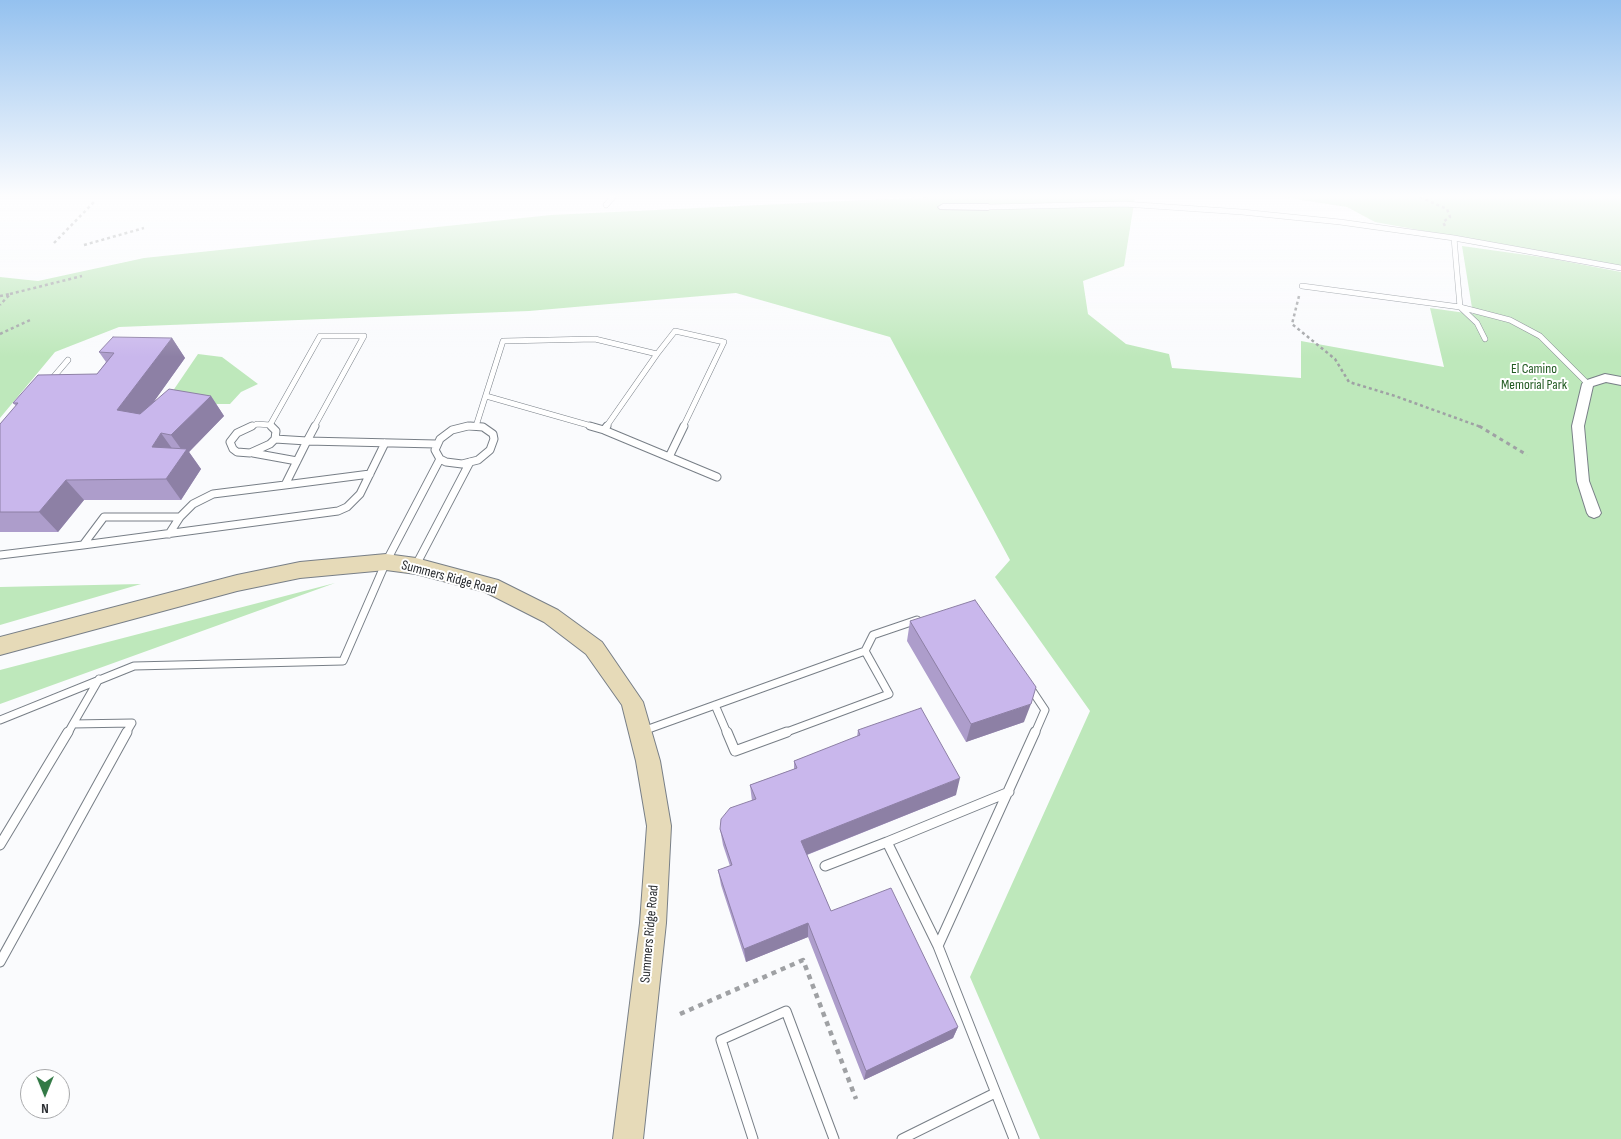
<!DOCTYPE html>
<style>
body{margin:0}
#map{position:relative;width:1621px;height:1139px;overflow:hidden;background:#fafbfd;font-family:"Sofia Sans Condensed",sans-serif}
canvas{display:block}
.north{position:absolute;left:20px;top:1069px;width:50px;height:50px;box-sizing:border-box;background:#fff;border:1px solid #a8a9ab;border-radius:50%;rotate:180deg;font-size:14px;font-weight:700;line-height:20px;text-align:center;color:#26292d}
.north::after{content:'';display:block;margin:auto;width:18px;height:22px;background:#327945;clip-path:polygon(50% 0,100% 100%,50% 72%,0 100%)}
</style>
<div id="map">
<canvas width="1621" height="1139"></canvas>
<div class="north">N</div>
</div>
<script>
const ctx = document.querySelector('canvas').getContext('2d');
ctx.lineJoin = 'round';
function fillPath(path, color) {
  ctx.fillStyle = color;
  ctx.fill(path, 'evenodd');
}
function poly(rows) {
  const path = new Path2D();
  for (const r of rows) {
    path.moveTo(r[0], r[1]);
    for (let i = 2; i < r.length; i += 2) path.lineTo(r[i], r[i + 1]);
  }
  return path;
}
function trace(path, color, width, dash) {
  ctx.strokeStyle = color;
  ctx.lineWidth = width;
  ctx.lineCap = dash ? 'butt' : 'round';
  ctx.setLineDash(dash || []);
  ctx.stroke(path);
}
function write(font, color, halo, rows, align = 'center') {
  ctx.font = font + ' "Sofia Sans Condensed",sans-serif';
  ctx.lineWidth = 4;
  ctx.setLineDash([]);
  ctx.textBaseline = 'middle';
  ctx.strokeStyle = halo;
  ctx.fillStyle = color;
  for (const [text, x, y, turn = 0] of rows) {
    ctx.save();
    ctx.translate(x, y);
    ctx.rotate((+turn || 0) * Math.PI / 180);
    ctx.textAlign = isNaN(turn) ? turn : align;
    if (halo) ctx.strokeText(text, 0, 0);
    ctx.fillText(text, 0, 0);
    ctx.restore();
  }
}
fillPath(poly([
 [929,197,1135,197,1124,266,1083,281,1088,314,1126,344,1169,354,1172,368,1301,378,1301,341,1444,367,1430,308,1473,314,1462,246,1548,258,1621,272,1621,1139,1040,1139,970,977,1090,711,995,577,1010,560,890,337,736,293,529,311,119,327,55,352,0,418,0,277,38,281,144,258,551,215],
 [1283,197,1621,197,1621,267,1375,222,1347,207],
 [198,354,222,357,258,384,241,392,230,404,164,404],
 [335,583,0,704,0,670],
 [141,584,0,625,0,587]
]), '#bee8bb');
const laneFar2 = poly([
 [606,205,613,197],
 [988,207,1124,204,1242,212,1340,222,1454,238,1621,268],
 [1454,238,1460,307,1477,323,1485,339],
 [1302,286,1460,307,1510,320,1540,336,1588,384],
 [657,354,675,331,724,342,683,427],
 [50,381,68,360],
 [486,396,595,427],
 [270,425,320,336,364,336,314,427],
 [476,426,503,341,595,339,657,354,606,427],
 [250,427,257,424,270,425,272,427],
 [463,427,484,427]
]);
const laneFar1 = poly([
 [252,426,237,433,230,442,233,449,237,452,250,453,270,444,275,439,276,431,271,426],
 [468,426,452,430,440,439,435,450,440,459,446,462,462,464,478,460,490,450,494,439,493,434,483,427,470,426],
 [590,426,604,430,607,426],
 [604,430,717,477],
 [275,439,307,441,315,426],
 [253,453,297,461],
 [669,457,684,426],
 [285,485,370,474],
 [169,534,180,517],
 [83,545,338,511,347,507,360,494,385,443],
 [0,555,83,545,104,517,180,517,193,504,213,494,285,485,307,441,436,444],
 [416,565,470,462],
 [865,651,873,635,917,620],
 [1029,686,1045,710,1035,733],
 [715,705,727,733],
 [0,720,134,666,343,661,386,562,440,459],
 [73,724,99,679],
 [643,731,865,651,889,694,784,733],
 [68,733,73,724,132,723,126,733]
]);
const lane = poly([
 [727,732,735,751,787,732],
 [0,845,68,732],
 [825,866,887,842],
 [938,946,887,842,1009,792],
 [0,962,127,732],
 [753,1139,721,1040,786,1011,834,1139],
 [902,1139,995,1093],
 [1014,1139,938,946,1035,732]
]);
const street = poly([
 [943,204,988,204,993,207,988,210,940,209,938,207,943,204],
 [1605,374,1621,377,1621,385,1606,382,1593,386,1584,426,1589,481,1601,513,1599,516,1594,518,1589,516,1587,513,1577,481,1572,426,1582,384,1584,381,1605,374]
]);
const secondary = poly([
 [386,554,416,558,498,580,558,610,602,642,643,702,660,761,671,826,666,923,643,1139,613,1139,640,923,647,826,636,761,622,705,586,654,544,622,485,592,416,574,386,570,300,578,237,591,0,655,0,637,237,575,300,562,386,554]
]);
trace(laneFar2, '#787f87', 6);
trace(laneFar1, '#787f87', 9);
trace(lane, '#787f87', 11);
trace(street, '#787f87', 2);
trace(secondary, '#787f87', 2);
trace(poly([
 [1420,197,1447,209,1450,217,1443,222,1445,226],
 [54,243,94,202],
 [84,245,144,228],
 [10,294,82,276],
 [0,296,10,294,0,305],
 [1299,296,1292,324,1335,359,1349,382,1395,396,1481,427],
 [0,334,30,320]
]), '#9fa1a4', 2.5, [3, 3]);
trace(poly([
 [1479,426,1527,455]
]), '#9fa1a4', 3, [4, 4]);
trace(poly([
 [680,1014,803,960,856,1099]
]), '#9fa1a4', 4.5, [5, 5]);
trace(laneFar2, '#fff', 5);
trace(laneFar1, '#fff', 7);
trace(lane, '#fff', 9);
fillPath(street, '#fff');
fillPath(secondary, '#e6dab8');
fillPath(poly([
 [172,338,185,358,152,404,211,396,224,416,189,452,201,469,181,500,84,500,58,532,0,532,0,424,16,406,13,403,97,374,106,362,99,352],
 [910,621,1024,722,966,742,907,641],
 [858,730,956,795,807,855,831,911,958,1027,953,1038,864,1080,808,937,746,962,721,885,718,870,730,866,723,845,720,829,752,801,750,785,794,769,794,761,857,737]
]), '#ad9dcb');
fillPath(poly([
 [172,338,185,358,133,431,117,410],
 [211,396,224,416,189,452,201,469,181,500,166,479,184,453,171,435],
 [161,433,176,454,152,447],
 [66,480,84,500,58,532,39,512],
 [1031,704,1024,722,966,742,971,724],
 [960,778,956,795,801,857,801,841],
 [808,923,808,937,746,962,744,949],
 [958,1027,953,1038,864,1080,866,1071]
]), '#8d80a5');
const building = poly([
 [113,337,172,338,117,410,140,414,169,389,211,396,171,435,161,433,152,447,187,449,166,479,66,480,39,512,0,512,0,424,18,403,13,403,38,375,97,374,114,353,99,352,113,337],
 [975,600,1036,687,1031,704,971,724,910,621,975,600],
 [921,708,960,778,801,841,831,911,891,888,958,1027,866,1071,808,923,744,949,718,870,732,865,720,829,721,819,730,808,756,799,750,785,797,768,794,761,860,735,858,730,921,708]
]);
fillPath(building, '#c9b7ec');
trace(building, '#8d80a5', 1);
const sky = ctx.createLinearGradient(0, 0, 0, 357);
sky.addColorStop(0, '#94c1ef');
sky.addColorStop(0.55, '#fdfdfe');
sky.addColorStop(1, '#fdfdfe00');
ctx.fillStyle = sky;
ctx.fillRect(0, 0, 1621, 357);
write('14px', '#225a22', '#fff', [
 ["El Camino",1534,369],
 ["Memorial Park",1534,385]
]);
write('14px', '#26292d', '#fff', [
 ["Summers Ridge Road",449,578,15],
 ["Summers Ridge Road",650,934,-85]
]);
</script>
